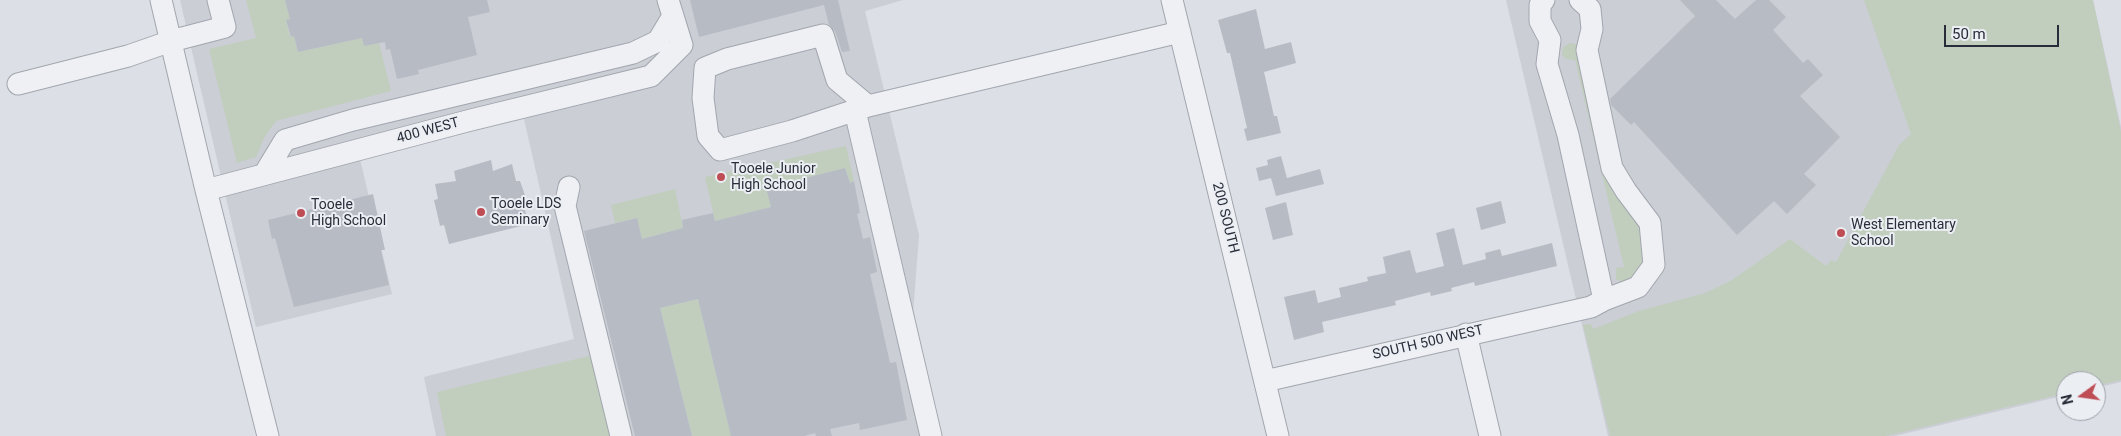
<!DOCTYPE html>
<style>
body{margin:0}
#map{position:relative;width:2121px;height:436px;overflow:hidden;background:#dcdfe5;font-family:Roboto,sans-serif}
canvas{display:block}
.north{position:absolute;left:2056px;top:371px;width:50px;height:50px;box-sizing:border-box;background:#ebeef3;border:1px solid #9da1a9;border-radius:50%;rotate:256deg;font-size:14px;font-weight:700;line-height:20px;text-align:center;color:#282d39}
.north::after{content:'';display:block;margin:auto;width:18px;height:22px;background:#be4d55;clip-path:polygon(50% 0,100% 100%,50% 72%,0 100%)}
.scale{position:absolute;left:1944px;top:25px;width:115px;height:22px;box-sizing:border-box;border:2px solid #282d39;border-top:0;padding-left:6px;font-size:15px;line-height:18px;white-space:nowrap;color:#282d39;-webkit-text-stroke:4px #ebeef3;paint-order:stroke}
</style>
<div id="map">
<canvas width="2121" height="436"></canvas>
<div class="north">N</div>
<div class="scale">50 m</div>
</div>
<script>
const ctx = document.querySelector('canvas').getContext('2d');
ctx.lineJoin = 'round';
function fillPath(path, color) {
  ctx.fillStyle = color;
  ctx.fill(path, 'evenodd');
}
function poly(rows) {
  const path = new Path2D();
  for (const r of rows) {
    path.moveTo(r[0], r[1]);
    for (let i = 2; i < r.length; i += 2) path.lineTo(r[i], r[i + 1]);
  }
  return path;
}
function trace(path, color, width, dash) {
  ctx.strokeStyle = color;
  ctx.lineWidth = width;
  ctx.lineCap = dash ? 'butt' : 'round';
  ctx.setLineDash(dash || []);
  ctx.stroke(path);
}
function write(font, color, halo, rows, align = 'center') {
  ctx.font = font + ' Roboto,sans-serif';
  ctx.lineWidth = 4;
  ctx.setLineDash([]);
  ctx.textBaseline = 'middle';
  ctx.strokeStyle = halo;
  ctx.fillStyle = color;
  for (const [text, x, y, turn = 0] of rows) {
    ctx.save();
    ctx.translate(x, y);
    ctx.rotate((+turn || 0) * Math.PI / 180);
    ctx.textAlign = isNaN(turn) ? turn : align;
    if (halo) ctx.strokeText(text, 0, 0);
    ctx.fillText(text, 0, 0);
    ctx.restore();
  }
}
fillPath(poly([
 [180,0,903,0,865,11,919,235,912,328,935,436,436,436,424,377,574,339,524,119,360,159,392,294,256,327],
 [1506,0,2093,0,2121,127,2121,382,2096,388,2096,381,2066,381,2066,395,1895,436,1608,436]
]), '#cbced5');
fillPath(poly([
 [246,0,285,0,290,19,286,20,290,37,294,36,298,52,362,38,364,46,379,43,391,91,276,121,264,138,256,157,237,163,209,49,256,38],
 [1864,0,2093,0,2121,132,2121,380,2096,386,2096,381,2066,381,2066,393,1886,436,1610,436,1583,325,1591,324,1593,329,1639,311,1705,293,1732,280,1790,239,1826,266,1831,260,1836,262,1899,145,1911,134],
 [1570,43,1580,45,1641,219,1646,259,1638,273,1622,282,1616,279,1616,268,1624,267,1575,60,1566,59,1562,55,1563,47],
 [846,146,854,181,850,183,845,168,767,188,771,207,715,221,705,177],
 [675,189,683,228,642,239,637,218,615,223,611,205],
 [698,299,731,436,692,436,660,308],
 [606,352,627,436,446,436,437,392]
]), '#c1cebe');
fillPath(poly([
 [285,0,487,0,490,12,468,17,477,55,418,70,419,74,397,79,390,49,386,50,385,42,364,46,362,38,298,52,294,36,291,37,286,20,290,19],
 [690,0,838,0,850,51,842,52,835,31,829,25,824,5,699,37],
 [1680,0,1716,0,1735,19,1756,0,1769,0,1786,17,1773,30,1803,63,1808,59,1823,75,1800,96,1840,137,1804,174,1816,185,1787,214,1774,201,1737,235,1634,122,1631,125,1611,105,1610,99,1695,16],
 [1256,9,1265,49,1291,42,1296,63,1264,72,1274,116,1277,116,1281,133,1247,141,1244,129,1247,128,1230,53,1227,53,1218,20],
 [1281,156,1287,178,1320,169,1324,184,1276,196,1271,178,1259,181,1256,168,1268,165,1267,160],
 [491,160,493,171,512,164,516,181,520,181,526,198,522,200,529,224,449,244,444,225,440,226,434,200,438,199,435,184,456,181,454,171],
 [845,168,850,183,854,181,860,213,857,214,863,239,870,237,877,272,870,274,890,363,896,362,907,420,860,430,859,423,830,429,832,436,816,436,815,433,804,436,731,436,698,299,660,308,692,436,635,436,584,231,637,218,642,239,683,228,682,220,713,213,715,221,771,207,766,188],
 [373,194,385,250,381,250,389,285,294,307,275,238,272,239,268,220],
 [1501,201,1506,223,1481,230,1476,208],
 [1286,202,1293,235,1273,240,1265,208],
 [1454,228,1463,265,1486,259,1485,253,1500,249,1502,256,1552,243,1557,266,1475,286,1474,282,1451,288,1452,291,1431,296,1430,292,1395,301,1396,305,1322,322,1324,332,1294,340,1284,297,1315,290,1318,303,1341,297,1339,288,1368,281,1367,277,1386,273,1383,257,1410,250,1416,273,1444,266,1436,233]
]), '#b7bbc4');
const minor = poly([
 [161,0,206,190,268,436],
 [1172,0,1278,436],
 [1580,0,1590,9,1592,29,1587,50,1612,168,1626,191,1650,223,1654,265,1638,287,1604,300],
 [18,84,128,56,171,41,225,27,218,0],
 [868,106,837,80,823,35,727,59,705,68,703,98,708,136,720,150,792,131,868,106,1180,32],
 [855,111,931,436],
 [265,173,285,140,353,120,633,53,658,41,673,16],
 [569,187,565,206,621,436],
 [206,190,471,120,651,76,682,45,668,0],
 [1466,334,1490,436],
 [1265,381,1591,307,1604,300,1568,135,1547,64,1550,40,1540,21,1540,5,1544,0]
]);
trace(minor, '#a2a6ae', 23);
trace(minor, '#eff0f4', 21);
for (const [x, y, r, color] of [
 [721,177,5,"#be4d55"],
 [481,212,5,"#be4d55"],
 [301,213,5,"#be4d55"],
 [1841,233,5,"#be4d55"]
]) {
  const dot = new Path2D();
  dot.arc(x, y, r, 0, 2 * Math.PI);
  ctx.fillStyle = color;
  ctx.fill(dot);
  trace(dot, '#ebeef3', 2);
}
write('14px', '#282d39', '#ebeef3', [
 ["400 WEST",428,131,-15],
 ["200 SOUTH",1225,218,76],
 ["SOUTH 500 WEST",1428,343,-13]
]);
write('14px', '#282d39', '#ebeef3', [
 ["Tooele Junior",731,169],
 ["High School",731,185],
 ["Tooele LDS",491,204],
 ["Seminary",491,220],
 ["Tooele",311,205],
 ["High School",311,221],
 ["West Elementary",1851,225],
 ["School",1851,241]
], 'left');
</script>
